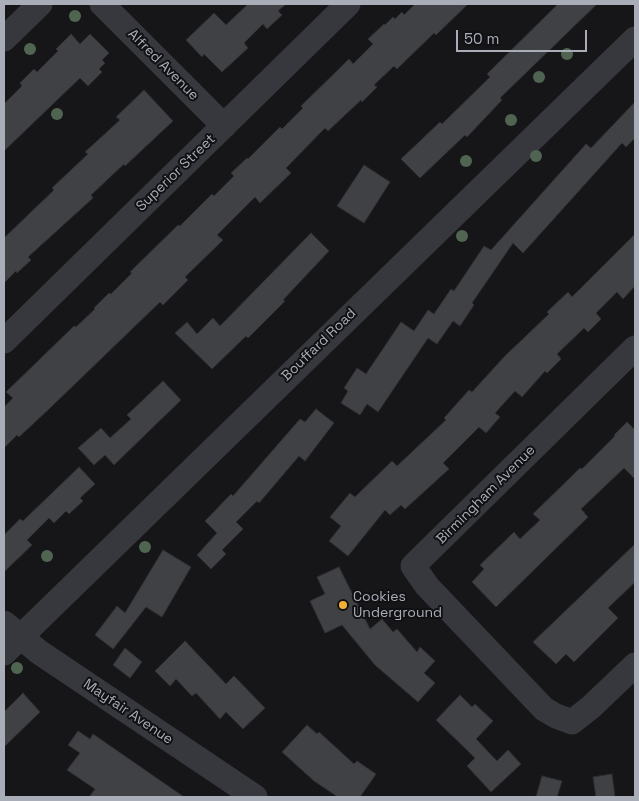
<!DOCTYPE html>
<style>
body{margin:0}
#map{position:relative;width:639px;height:801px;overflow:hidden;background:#161618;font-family:"Space Grotesk",sans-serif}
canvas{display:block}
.frame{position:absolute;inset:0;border:5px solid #a8adb8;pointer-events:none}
.scale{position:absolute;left:456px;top:30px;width:131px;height:22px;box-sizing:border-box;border:2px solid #a8adb8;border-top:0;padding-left:6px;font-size:15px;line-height:18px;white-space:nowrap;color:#a8adb8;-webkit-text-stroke:4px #111113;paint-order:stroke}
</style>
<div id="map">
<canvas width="639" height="801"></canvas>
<div class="frame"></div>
<div class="scale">50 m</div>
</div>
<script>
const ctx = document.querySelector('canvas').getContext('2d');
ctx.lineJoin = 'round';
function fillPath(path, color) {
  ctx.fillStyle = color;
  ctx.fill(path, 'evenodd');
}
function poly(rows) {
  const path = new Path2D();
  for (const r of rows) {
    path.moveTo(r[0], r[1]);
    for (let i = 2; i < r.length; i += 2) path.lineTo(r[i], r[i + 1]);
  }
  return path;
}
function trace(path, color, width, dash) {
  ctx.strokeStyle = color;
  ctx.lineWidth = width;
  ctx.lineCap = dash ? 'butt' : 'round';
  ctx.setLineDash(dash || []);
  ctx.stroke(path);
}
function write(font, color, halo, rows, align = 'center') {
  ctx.font = font + ' "Space Grotesk",sans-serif';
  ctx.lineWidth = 4;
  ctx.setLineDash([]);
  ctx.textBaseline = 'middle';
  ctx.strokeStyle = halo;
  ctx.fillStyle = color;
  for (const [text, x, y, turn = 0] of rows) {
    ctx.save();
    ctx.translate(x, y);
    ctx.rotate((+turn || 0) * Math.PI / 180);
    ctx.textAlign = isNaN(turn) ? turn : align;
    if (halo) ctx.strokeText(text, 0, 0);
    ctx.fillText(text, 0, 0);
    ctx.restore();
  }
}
const building = poly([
 [248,4,286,4,278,11,282,15,267,29,263,24,244,43,248,48,222,72,204,54,202,57,186,40,214,13,226,25,248,4],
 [415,4,468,4,436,35,434,33,397,69,394,66,374,85,377,87,362,102,361,100,328,131,325,128,286,168,291,173,260,203,255,197,217,235,223,240,185,277,188,280,163,305,160,302,49,409,19,437,17,435,4,448,4,407,13,398,6,392,74,326,76,327,95,309,94,308,109,293,111,294,132,273,130,272,178,225,180,226,212,194,214,196,234,176,231,173,247,158,248,159,280,127,282,129,303,108,301,106,349,59,353,64,373,44,368,39,384,24,385,25,393,17,395,19,402,12,404,15,415,4],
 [558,4,597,4,500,98,502,100,467,137,465,135,420,178,401,159,440,122,442,124,490,77,487,74,558,4],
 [71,34,80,44,90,34,109,53,102,60,105,63,99,69,102,72,88,86,80,78,4,151,4,104,22,86,20,83,34,69,37,72,58,51,56,49,71,34],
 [144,90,173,121,125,166,124,164,91,195,93,198,28,257,31,260,17,273,16,271,4,283,4,238,54,190,52,188,88,154,85,152,120,120,116,117,144,90],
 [635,102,635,138,626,147,622,143,523,253,513,243,472,303,474,305,460,326,453,321,437,344,428,338,378,412,367,404,360,415,341,403,348,391,344,388,357,368,366,374,401,322,414,331,428,310,434,314,451,289,454,291,484,246,491,250,586,144,591,148,635,102],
 [364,165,390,182,364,223,337,206,364,165],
 [311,233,329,251,283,300,285,301,248,338,246,336,212,369,175,333,187,322,197,334,213,318,220,326,311,233],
 [635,234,635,286,623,299,617,292,596,313,601,319,588,332,584,328,557,354,561,359,547,373,545,371,522,397,515,391,495,413,500,417,486,433,479,427,443,463,449,469,405,509,401,505,390,515,385,510,348,556,329,541,341,526,330,517,350,493,355,497,392,461,397,466,446,420,444,418,469,390,472,392,505,356,549,314,547,312,568,292,572,297,635,234],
 [163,381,181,400,114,465,105,455,94,465,78,448,101,428,110,438,131,419,127,415,163,381],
 [316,409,334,423,305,461,299,456,259,503,257,501,236,522,243,529,222,550,226,554,211,569,197,555,217,533,205,521,231,494,233,496,300,419,305,422,316,409],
 [627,422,635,430,635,479,624,468,581,509,588,517,496,607,472,582,484,569,480,565,514,532,520,539,540,520,533,514,580,468,582,469,615,436,614,435,627,422],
 [79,467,95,484,80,498,83,501,69,514,66,511,54,523,49,518,27,540,32,545,4,572,4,535,20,519,23,521,79,467],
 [635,544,635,582,608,608,618,618,574,662,566,654,556,664,533,642,635,544],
 [163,550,191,567,162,617,146,607,113,649,95,635,117,606,125,613,163,550],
 [339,567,370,629,382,619,393,632,397,629,417,652,420,647,435,661,424,673,435,683,418,702,375,665,342,625,325,633,310,601,325,594,317,577,339,567],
 [185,641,226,684,234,676,265,708,243,729,226,712,220,719,196,693,192,696,176,679,170,686,155,671,185,641],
 [125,648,142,662,130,678,113,665,125,648],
 [23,693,40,712,4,747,4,712,23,693],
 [460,695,472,707,475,704,493,721,476,739,497,761,508,750,521,764,491,792,467,766,475,758,436,720,460,695],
 [307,725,317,734,319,732,354,764,357,761,376,774,360,797,338,797,314,781,282,752,307,725],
 [78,731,90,739,93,734,184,797,89,797,95,789,67,770,80,753,68,745,78,731],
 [612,774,615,797,596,797,593,777,612,774],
 [542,776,562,781,557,797,536,797,542,776]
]);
fillPath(building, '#404145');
trace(building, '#303034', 1);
trace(poly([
 [102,4,224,126],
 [4,39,40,4],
 [4,341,348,4],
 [635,348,413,566,427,586,544,709,556,716,572,722,591,707,635,665],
 [4,623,39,652,255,797],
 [4,653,635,39]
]), '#37383d', 25);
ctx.fillStyle = '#506452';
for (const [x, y] of [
 [75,16],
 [30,49],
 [567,54],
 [539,77],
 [57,114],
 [511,120],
 [536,156],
 [466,161],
 [462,236],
 [145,547],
 [47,556],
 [17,668]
]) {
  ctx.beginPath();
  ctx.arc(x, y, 6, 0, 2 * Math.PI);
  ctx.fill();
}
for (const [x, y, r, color] of [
 [343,605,5,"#f2b134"]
]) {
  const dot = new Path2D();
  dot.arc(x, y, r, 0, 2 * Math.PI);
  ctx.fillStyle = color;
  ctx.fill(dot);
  trace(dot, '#111113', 2);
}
write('14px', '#a8adb8', '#111113', [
 ["Alfred Avenue",163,65,45],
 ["Superior Street",176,173,-44],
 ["Bouffard Road",319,345,-44],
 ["Birmingham Avenue",486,495,-45],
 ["Mayfair Avenue",128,712,34]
]);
write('14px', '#a8adb8', '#111113', [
 ["Cookies",353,597],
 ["Underground",353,613]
], 'left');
</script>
